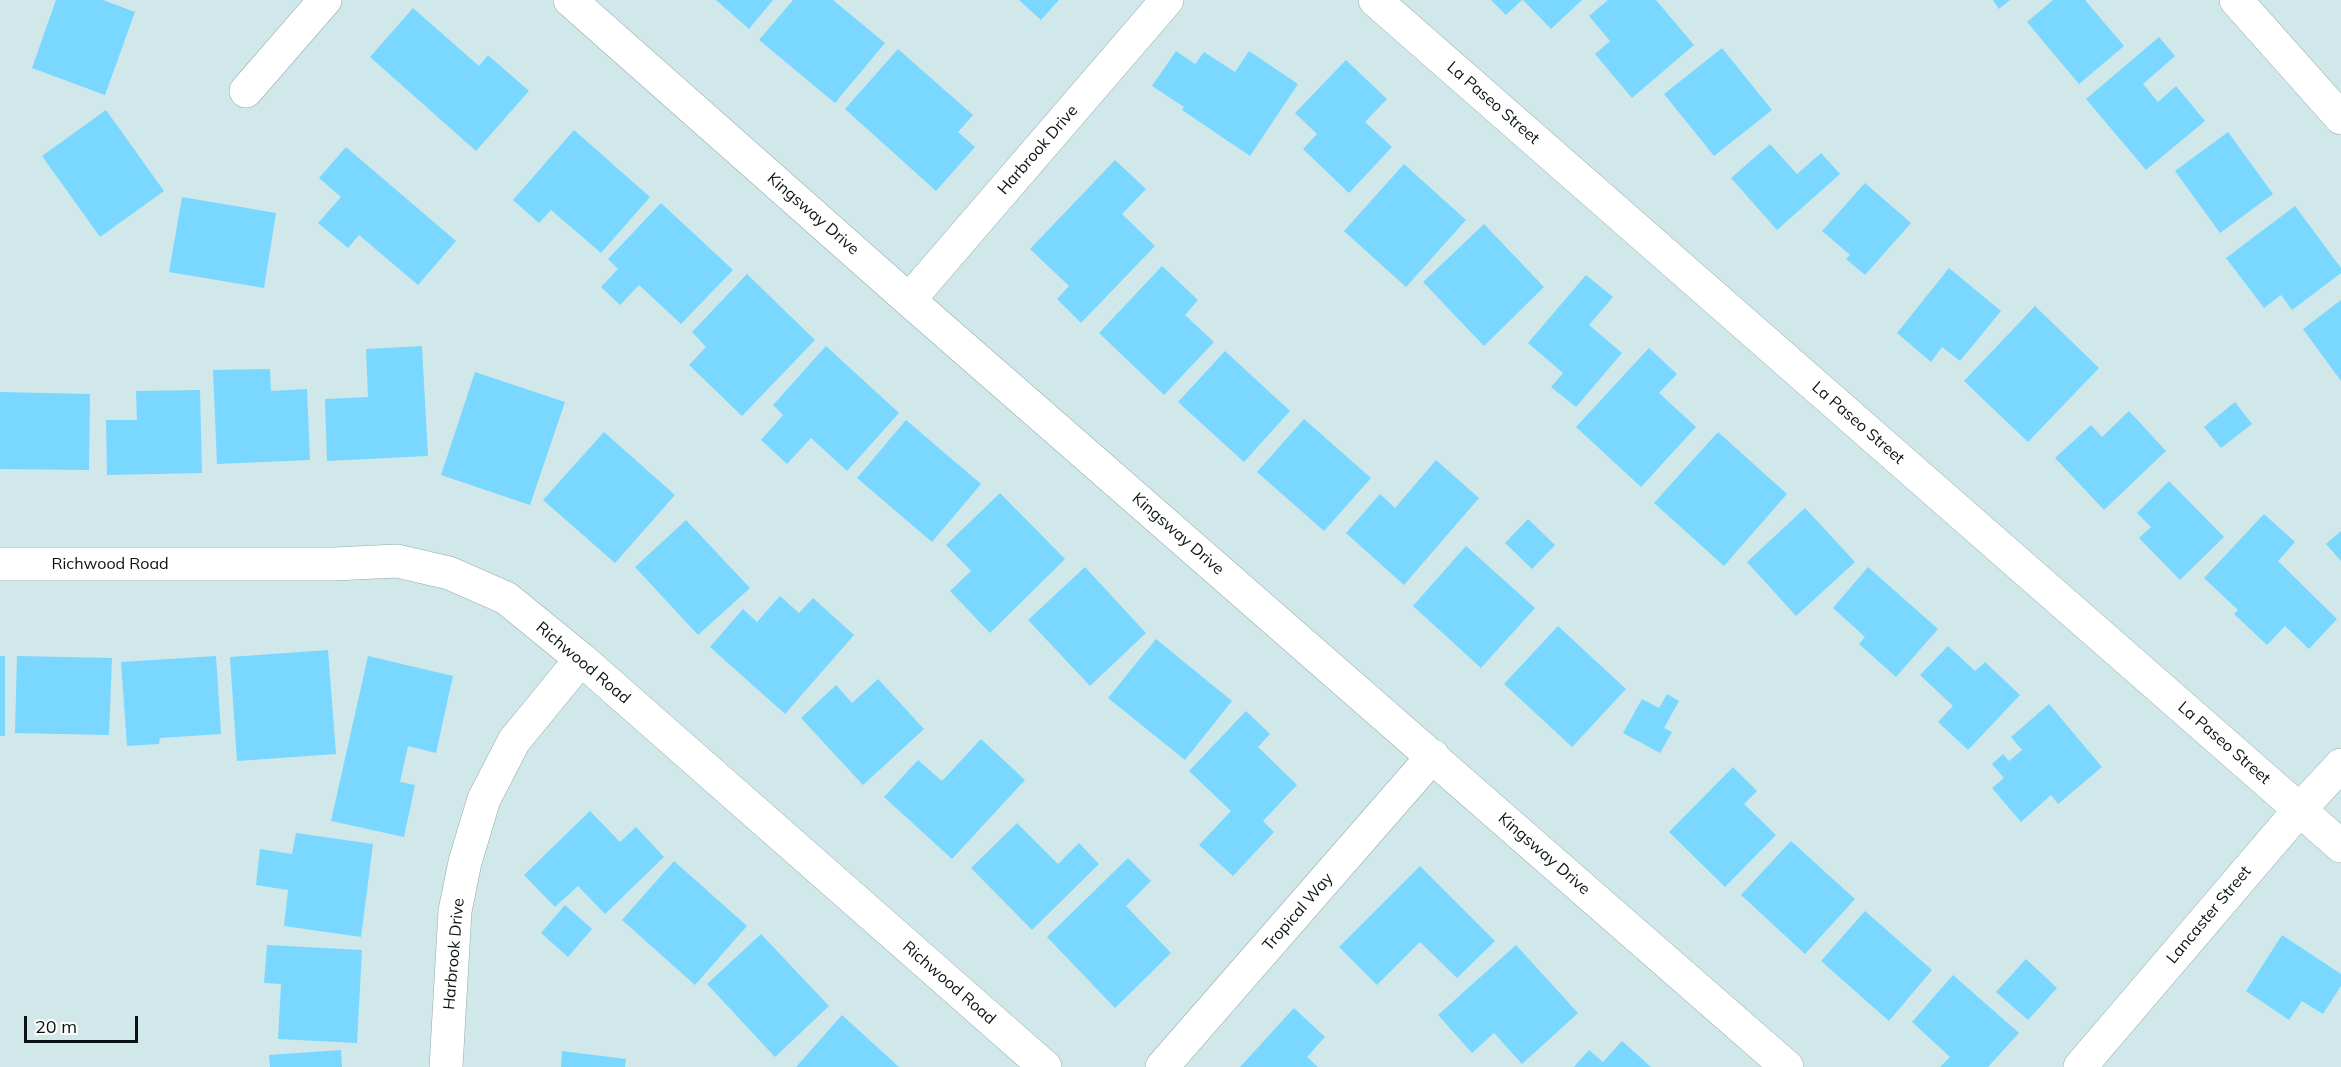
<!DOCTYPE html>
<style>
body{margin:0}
#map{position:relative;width:2341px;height:1067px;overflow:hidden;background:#d1e8ea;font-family:Mulish,sans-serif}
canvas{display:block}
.scale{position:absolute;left:24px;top:1016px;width:114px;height:27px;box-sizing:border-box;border:3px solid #0a1213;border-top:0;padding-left:8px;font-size:18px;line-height:21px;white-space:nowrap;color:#0a1213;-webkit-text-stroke:4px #fff;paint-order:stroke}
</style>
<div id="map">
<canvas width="2341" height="1067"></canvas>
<div class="scale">20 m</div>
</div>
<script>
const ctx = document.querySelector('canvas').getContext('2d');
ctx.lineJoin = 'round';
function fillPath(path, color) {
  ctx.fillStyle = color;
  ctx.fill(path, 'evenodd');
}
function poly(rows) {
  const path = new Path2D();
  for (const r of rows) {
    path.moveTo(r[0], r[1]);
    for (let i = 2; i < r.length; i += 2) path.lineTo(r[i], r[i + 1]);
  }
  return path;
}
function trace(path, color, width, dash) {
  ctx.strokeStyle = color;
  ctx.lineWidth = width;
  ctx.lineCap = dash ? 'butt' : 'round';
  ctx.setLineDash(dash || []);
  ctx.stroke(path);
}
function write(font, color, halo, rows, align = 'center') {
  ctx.font = font + ' Mulish,sans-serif';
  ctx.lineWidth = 4.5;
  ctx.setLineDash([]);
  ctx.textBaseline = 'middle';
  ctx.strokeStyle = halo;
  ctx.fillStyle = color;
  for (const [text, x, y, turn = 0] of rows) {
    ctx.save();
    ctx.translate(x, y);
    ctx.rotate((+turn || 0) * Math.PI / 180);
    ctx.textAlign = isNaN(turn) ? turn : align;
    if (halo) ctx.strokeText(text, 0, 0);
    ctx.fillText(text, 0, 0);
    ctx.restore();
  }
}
fillPath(poly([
 [56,0,103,0,135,12,105,95,32,68],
 [716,0,773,0,749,29],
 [793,0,833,0,885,43,835,103,759,40],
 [1019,0,1059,0,1041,20],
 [1491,0,1522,0,1506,15],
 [1523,0,1582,0,1551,29],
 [1608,0,1656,0,1694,45,1632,98,1595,54,1610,41,1589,16],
 [1993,0,2010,0,1999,9],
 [2053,0,2085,0,2124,46,2079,84,2027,22],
 [413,8,479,66,488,55,529,91,476,151,370,57],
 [2159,37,2175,56,2143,84,2158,102,2176,86,2205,121,2146,170,2086,99],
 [1722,48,1772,110,1714,156,1664,94],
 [898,49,973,115,958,132,975,147,936,191,845,109],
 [1176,51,1195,64,1204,52,1235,72,1249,51,1298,84,1250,156,1182,110,1184,107,1152,86],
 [1346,60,1387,99,1365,122,1392,147,1349,193,1303,149,1317,134,1295,113],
 [106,110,164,191,100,237,42,156],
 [574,130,650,197,601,253,551,210,539,223,513,200],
 [2228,132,2273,194,2220,233,2175,171],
 [1770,144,1797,174,1821,153,1840,174,1777,230,1731,178],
 [346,147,456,241,418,285,359,235,348,248,318,223,341,197,319,178],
 [1115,160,1146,189,1122,214,1155,246,1081,323,1057,299,1069,286,1030,249],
 [1404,164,1466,220,1406,287,1344,231],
 [1865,183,1911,223,1865,275,1846,259,1850,255,1822,231],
 [182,197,276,213,264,288,169,272],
 [661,203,733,270,681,324,639,285,620,305,601,287,618,269,608,259],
 [2295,206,2341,268,2341,273,2292,310,2281,295,2264,308,2226,258],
 [1484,224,1544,287,1484,346,1423,282],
 [1162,266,1198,300,1185,315,1214,342,1164,395,1099,333],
 [1949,268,2001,311,1960,361,1942,347,1931,362,1897,333],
 [747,274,815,340,742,416,689,365,706,347,692,332],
 [1586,275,1613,297,1589,325,1622,353,1576,407,1551,387,1563,373,1528,343],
 [2341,300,2341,381,2303,329],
 [2035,306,2099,368,2028,442,1964,381],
 [422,346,428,456,327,461,325,399,368,397,366,349],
 [826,346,899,413,847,471,811,438,787,464,761,440,783,415,773,405],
 [1649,348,1677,374,1659,393,1696,427,1641,487,1576,427],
 [1225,351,1290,411,1244,462,1178,402],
 [270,369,271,391,307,389,310,460,217,464,213,370],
 [475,372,565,402,530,505,441,475],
 [200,390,202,473,107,475,106,420,137,420,136,391],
 [0,392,90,394,89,470,0,469],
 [2235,402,2252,424,2221,448,2204,427],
 [2129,411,2166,451,2104,510,2055,458,2091,425,2102,437],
 [1304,419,1371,478,1324,531,1257,472],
 [906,420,981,484,932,542,857,478],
 [604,432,675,495,615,563,543,500],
 [1718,432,1787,494,1724,566,1654,503],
 [1436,460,1479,498,1404,585,1346,533,1380,494,1395,508],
 [2169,481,2224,537,2180,580,2139,538,2151,527,2137,513],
 [1000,493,1065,559,990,633,950,591,971,571,946,545],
 [1805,508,1855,562,1796,616,1747,562],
 [2264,514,2295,542,2278,561,2337,619,2309,649,2285,626,2267,645,2234,614,2238,610,2204,578],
 [1528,519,1555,545,1532,569,1505,543],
 [686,520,750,588,698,635,635,567],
 [2341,531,2341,561,2326,544],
 [1466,546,1535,608,1481,668,1413,606],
 [1085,567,1146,633,1090,686,1028,620],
 [1868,567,1938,629,1896,677,1859,644,1865,637,1833,608],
 [780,596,799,613,813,598,854,635,785,714,710,647,743,609,757,622],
 [1558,626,1626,689,1572,747,1504,684],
 [1156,639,1232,701,1185,760,1108,698],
 [1948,646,1975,671,1985,662,2020,695,1968,750,1938,722,1953,706,1920,675],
 [328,650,336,754,237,761,230,657],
 [0,656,5,656,5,736,0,736],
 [17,656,112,658,109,735,15,733],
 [216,656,221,734,160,738,159,744,127,746,121,662],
 [368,656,453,676,436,753,408,746,400,782,415,785,404,837,331,821],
 [878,679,924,729,863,785,801,718,836,685,852,703],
 [1667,694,1679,701,1664,728,1672,732,1660,753,1623,733,1642,699,1659,708],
 [2049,704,2102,767,2058,804,2051,795,2021,822,1992,788,2004,778,1992,764,2003,754,2009,761,2022,750,2011,737],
 [1246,711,1270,734,1258,747,1297,785,1263,821,1274,832,1233,876,1199,845,1231,811,1189,771],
 [981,739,1025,780,952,859,884,797,918,760,942,781],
 [1733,767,1757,791,1744,804,1776,835,1725,887,1669,832],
 [590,811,620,842,636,827,664,857,605,914,578,886,555,907,524,875],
 [1017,823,1058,864,1079,843,1099,864,1032,930,971,868],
 [296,833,373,844,361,937,284,926,288,890,256,885,260,849,292,854],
 [1791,841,1855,899,1805,954,1741,895],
 [1128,858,1151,881,1126,906,1171,953,1115,1008,1047,937],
 [674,861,747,926,695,985,622,920],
 [1420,866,1495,941,1457,978,1420,942,1377,985,1339,947],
 [565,905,592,929,568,957,541,933],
 [1865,911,1932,970,1889,1021,1821,961],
 [761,934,829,1006,775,1057,707,984],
 [2282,935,2341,974,2341,986,2323,1014,2302,1001,2289,1020,2246,991],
 [267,945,362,950,357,1043,278,1039,281,984,264,983],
 [1516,945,1578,1013,1522,1064,1494,1033,1472,1053,1438,1015],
 [2026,959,2057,988,2028,1020,1996,992],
 [1953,975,2019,1033,1988,1067,1940,1067,1950,1057,1912,1022],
 [1294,1008,1325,1037,1307,1057,1318,1067,1240,1067],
 [842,1015,899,1067,796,1067],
 [1622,1041,1651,1067,1574,1067,1589,1050,1603,1062],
 [341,1050,342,1067,270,1067,269,1055],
 [562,1051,626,1059,625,1067,561,1067]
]), '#7ad7ff');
const minor = poly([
 [570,0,909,300,1787,1067],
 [1375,0,2341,846],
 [2236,0,2341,118],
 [246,91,325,0],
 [909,300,1167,0],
 [0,564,334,564,397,561,449,573,506,598,581,659,1045,1067],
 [446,1067,455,911,465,862,484,799,514,741,581,659],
 [1162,1067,1433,756],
 [2080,1067,2300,809,2341,765]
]);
trace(minor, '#93aaac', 34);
trace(minor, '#fff', 33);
write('16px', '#0a1213', '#fff', [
 ["La Paseo Street",1493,103,41],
 ["Harbrook Drive",1038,150,-49],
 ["Kingsway Drive",813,214,41],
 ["La Paseo Street",1858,423,41],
 ["Kingsway Drive",1178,534,41],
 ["Richwood Road",110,564],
 ["Richwood Road",583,663,40],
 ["La Paseo Street",2224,743,41],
 ["Kingsway Drive",1544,854,41],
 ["Tropical Way",1298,912,-49],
 ["Lancaster Street",2209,915,-50],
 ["Harbrook Drive",454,954,-85],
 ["Richwood Road",949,983,41]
]);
</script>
